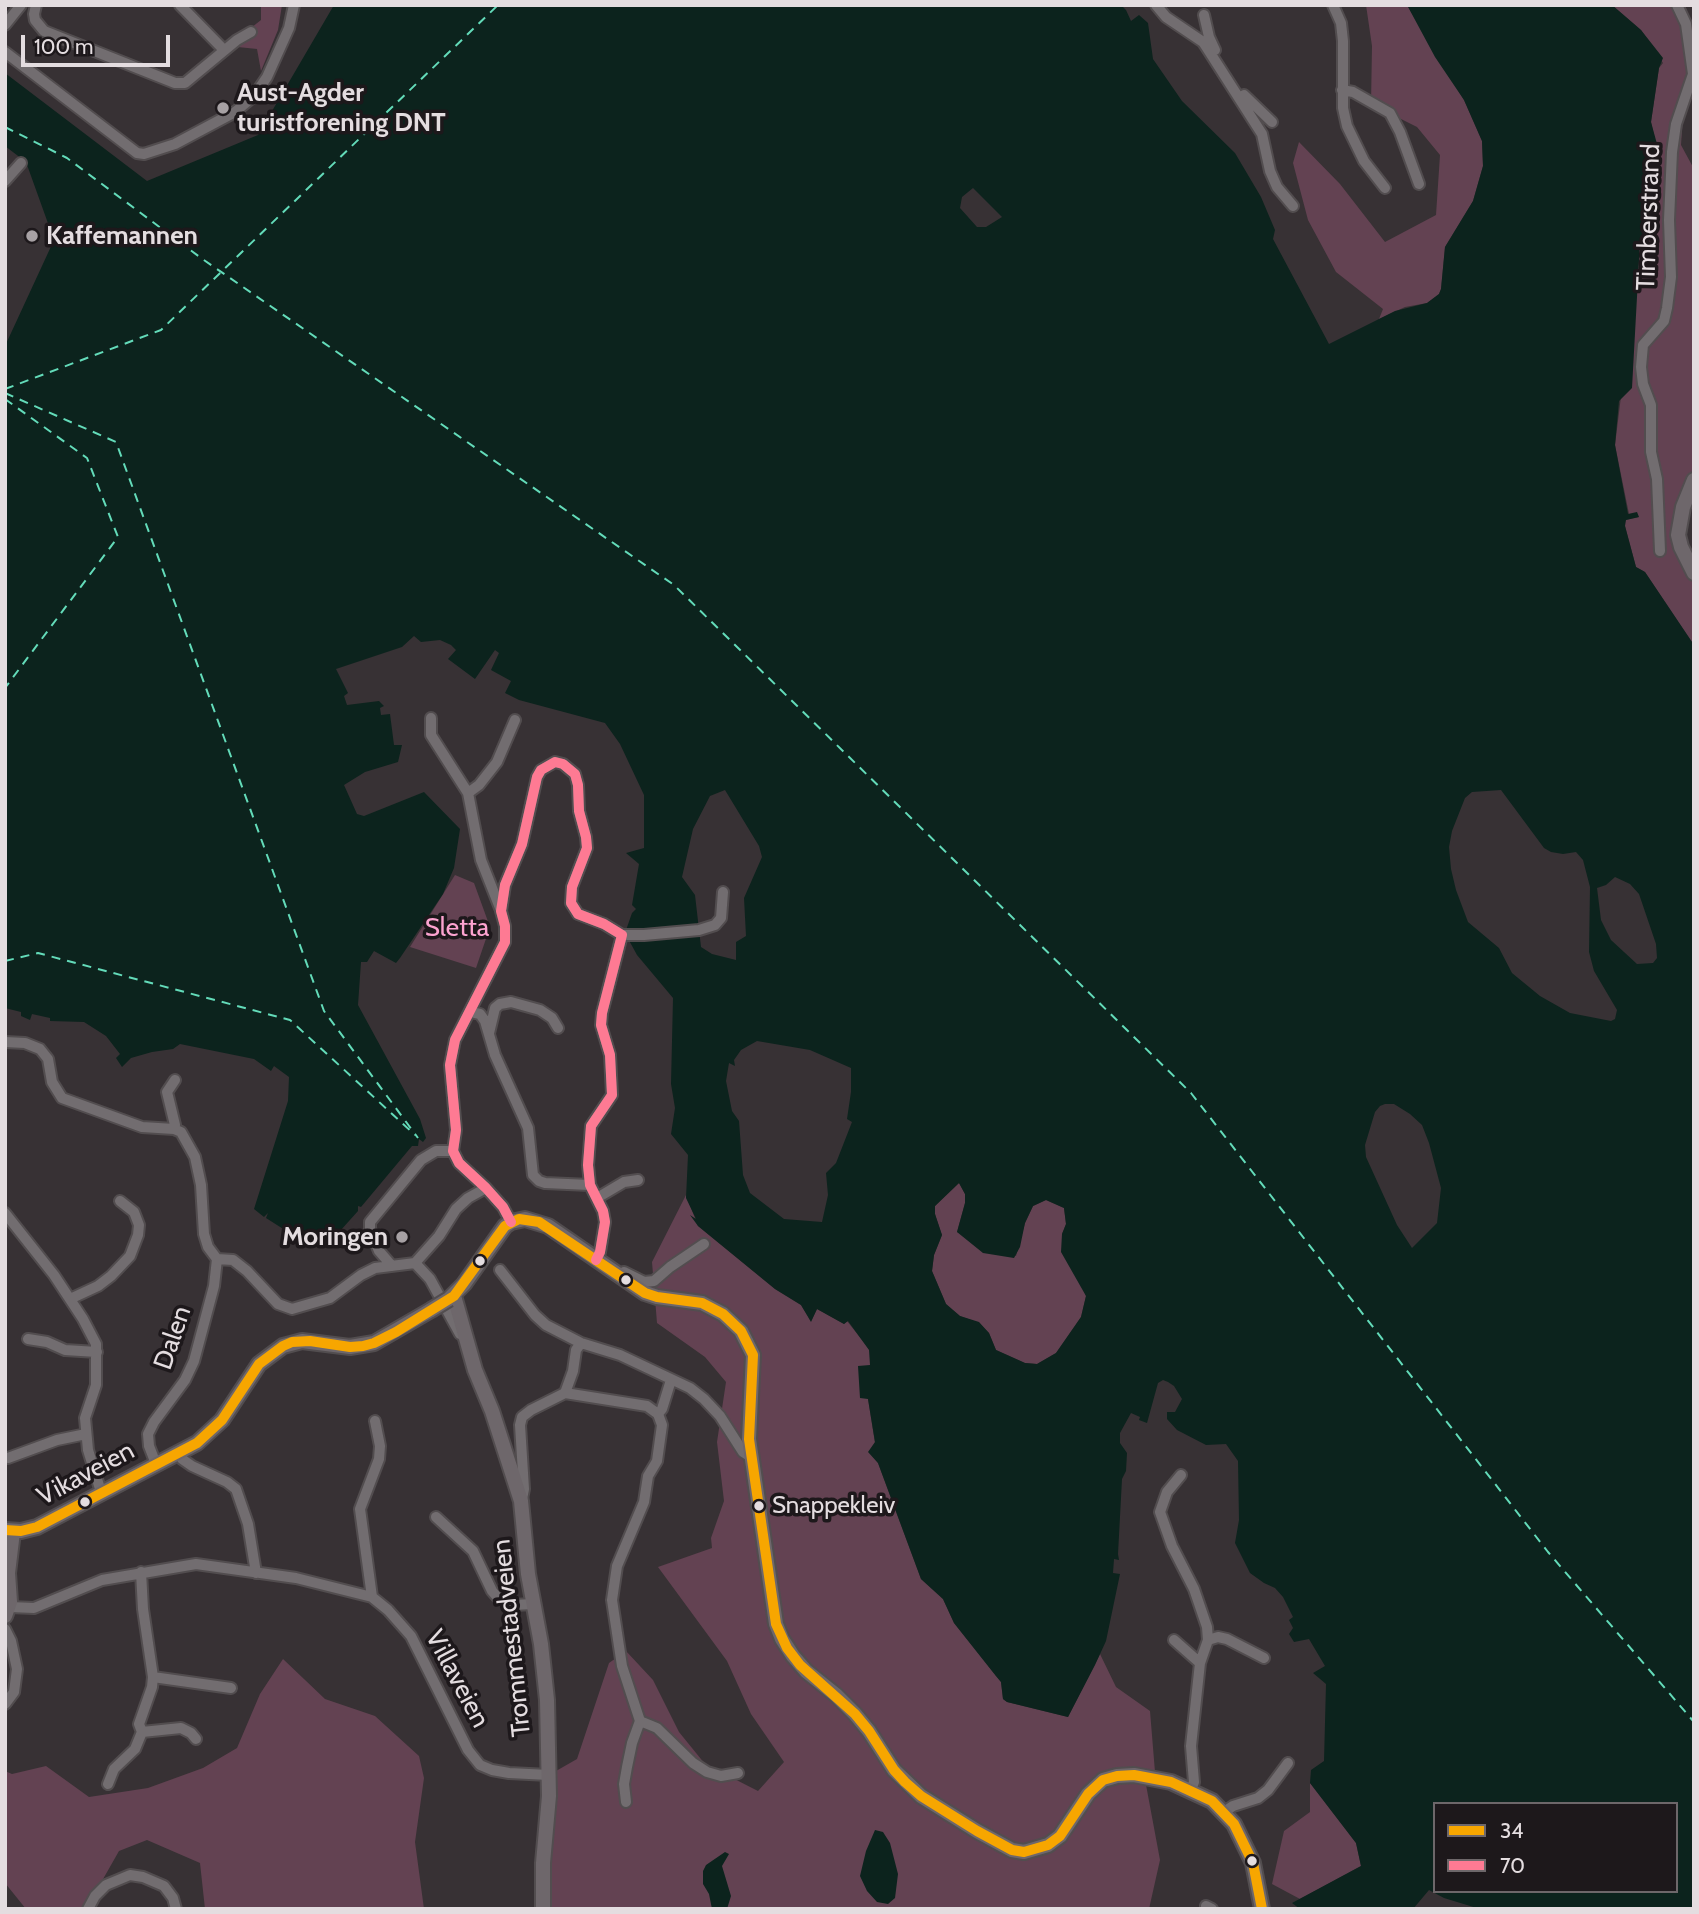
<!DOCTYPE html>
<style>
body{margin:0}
#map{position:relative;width:1699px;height:1914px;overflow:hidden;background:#373134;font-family:Cabin,sans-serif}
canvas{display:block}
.frame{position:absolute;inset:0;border:7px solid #e4dde0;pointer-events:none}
.legend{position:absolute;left:1433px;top:1802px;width:245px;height:91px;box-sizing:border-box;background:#1d181b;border:2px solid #6d676a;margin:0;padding:9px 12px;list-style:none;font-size:21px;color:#e4dde0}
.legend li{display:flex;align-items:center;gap:14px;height:35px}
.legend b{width:35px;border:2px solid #6d676a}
.scale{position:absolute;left:21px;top:35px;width:149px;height:32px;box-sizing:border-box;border:4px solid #e4dde0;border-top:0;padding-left:9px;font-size:21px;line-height:24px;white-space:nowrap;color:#e4dde0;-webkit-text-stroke:5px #1d181b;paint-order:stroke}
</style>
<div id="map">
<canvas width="1699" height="1914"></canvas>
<div class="frame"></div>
<ul class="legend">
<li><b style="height:9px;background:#f7a600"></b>34</li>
<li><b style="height:9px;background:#fe7a93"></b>70</li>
</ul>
<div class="scale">100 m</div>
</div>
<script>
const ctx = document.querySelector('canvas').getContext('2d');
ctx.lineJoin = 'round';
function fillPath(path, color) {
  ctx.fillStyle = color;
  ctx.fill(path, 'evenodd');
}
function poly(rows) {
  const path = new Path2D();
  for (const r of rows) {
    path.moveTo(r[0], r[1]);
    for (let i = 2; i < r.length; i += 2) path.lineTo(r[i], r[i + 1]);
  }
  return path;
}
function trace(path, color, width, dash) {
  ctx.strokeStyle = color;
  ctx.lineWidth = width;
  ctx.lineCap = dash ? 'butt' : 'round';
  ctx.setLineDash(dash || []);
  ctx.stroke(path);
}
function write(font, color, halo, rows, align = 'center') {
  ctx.font = font + ' Cabin,sans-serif';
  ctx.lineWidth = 7;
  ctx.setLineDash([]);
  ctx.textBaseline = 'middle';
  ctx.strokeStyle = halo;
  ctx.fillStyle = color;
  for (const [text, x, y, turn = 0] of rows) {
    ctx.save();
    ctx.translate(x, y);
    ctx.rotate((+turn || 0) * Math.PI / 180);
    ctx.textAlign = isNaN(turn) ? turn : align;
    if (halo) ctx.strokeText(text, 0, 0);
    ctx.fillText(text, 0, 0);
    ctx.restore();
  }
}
fillPath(poly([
 [261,5,282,5,278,30,261,71,257,49,228,46,261,20],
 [1366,5,1407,5,1464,100,1482,141,1483,166,1473,201,1445,247,1441,289,1439,294,1427,303,1405,307,1379,319,1383,309,1336,272,1308,220,1293,163,1299,142,1340,184,1385,242,1436,215,1440,155,1417,127,1371,104,1372,46],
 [1612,5,1685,5,1693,29,1685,87,1681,145,1694,169,1694,466,1675,522,1694,564,1694,645,1645,572,1636,567,1625,526,1625,520,1639,517,1629,514,1615,445,1640,242,1646,242,1648,230,1647,215,1655,140,1651,122,1659,68,1663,63,1641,30],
 [455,875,474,883,490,927,476,968,410,947],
 [959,1183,965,1194,965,1203,957,1232,1016,1256,1025,1223,1033,1206,1046,1200,1064,1208,1066,1224,1062,1234,1086,1296,1081,1317,1056,1353,1037,1364,1025,1363,996,1350,989,1333,979,1323,960,1316,946,1304,932,1271,934,1255,942,1235,935,1214,935,1206],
 [686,1195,698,1226,775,1289,801,1305,811,1321,817,1309,844,1324,847,1321,870,1350,870,1366,859,1366,868,1399,875,1443,869,1452,878,1463,921,1579,943,1599,954,1623,996,1676,1001,1682,1003,1699,1007,1702,1068,1717,1100,1654,1116,1687,1150,1711,1155,1772,1144,1774,1160,1860,1149,1909,543,1909,549,1775,577,1759,609,1663,626,1651,653,1680,679,1732,705,1764,758,1791,784,1762,751,1714,727,1661,658,1567,712,1548,711,1538,724,1501,717,1442,726,1382,705,1357,657,1323,652,1262],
 [283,1659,325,1699,375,1716,419,1756,424,1778,415,1842,424,1909,205,1909,200,1863,147,1840,119,1851,86,1909,26,1909,5,1883,5,1771,12,1774,46,1766,89,1797,148,1788,203,1768,237,1748,260,1694],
 [1310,1783,1356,1843,1361,1866,1300,1899,1272,1884,1284,1831,1310,1812]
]), '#634252');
fillPath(poly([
 [334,5,1121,5,1126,10,1131,21,1139,15,1148,23,1153,59,1182,101,1235,153,1261,197,1275,230,1273,239,1329,344,1395,311,1427,303,1439,294,1441,289,1445,247,1473,201,1483,166,1482,141,1464,100,1435,57,1407,5,1612,5,1641,30,1663,58,1659,68,1651,122,1657,144,1647,215,1648,230,1646,242,1640,242,1632,388,1619,401,1615,445,1628,514,1637,512,1639,517,1626,520,1625,526,1636,567,1645,572,1694,645,1694,1909,1480,1909,1444,1898,1429,1890,1413,1909,1300,1909,1292,1903,1361,1866,1356,1843,1310,1783,1311,1770,1324,1761,1326,1684,1313,1673,1325,1666,1309,1639,1294,1642,1289,1634,1293,1628,1289,1620,1293,1617,1283,1597,1275,1588,1264,1583,1250,1573,1235,1543,1239,1520,1238,1461,1226,1444,1206,1445,1177,1430,1167,1419,1167,1412,1175,1412,1182,1399,1174,1386,1168,1382,1163,1380,1158,1383,1147,1423,1139,1420,1140,1417,1131,1413,1120,1433,1120,1443,1127,1453,1126,1471,1122,1479,1118,1554,1119,1560,1114,1559,1113,1573,1120,1574,1106,1641,1095,1665,1068,1717,1007,1702,1003,1699,1001,1682,996,1676,954,1623,943,1599,921,1579,878,1463,868,1452,875,1442,868,1399,860,1398,858,1366,870,1365,869,1350,848,1321,844,1324,817,1309,811,1322,801,1305,775,1289,698,1226,690,1215,696,1219,686,1198,688,1155,671,1134,675,1108,671,1084,673,998,637,955,625,933,632,913,636,909,632,905,639,864,626,853,644,848,644,795,620,744,605,723,519,700,505,693,511,681,491,670,499,653,495,650,475,679,448,659,456,650,451,645,440,640,421,642,414,636,402,647,336,669,348,693,344,696,347,705,379,701,384,706,380,708,381,715,390,714,394,745,402,745,398,762,365,772,344,785,357,814,364,816,424,792,460,829,454,868,443,894,400,958,396,963,374,951,367,962,361,962,358,1005,420,1119,426,1138,423,1142,419,1139,418,1146,412,1146,361,1207,358,1206,358,1211,340,1231,340,1238,299,1239,266,1218,268,1213,264,1217,254,1209,288,1101,289,1077,274,1066,271,1071,254,1059,180,1044,173,1049,152,1052,131,1058,122,1067,116,1058,120,1054,106,1036,84,1022,50,1021,50,1018,32,1014,30,1020,21,1016,21,1012,5,1008,5,346,54,240,26,162,5,146,5,73,147,181,258,135],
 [973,188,1002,217,986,227,977,227,960,208,962,197],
 [725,790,759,846,762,857,744,898,746,936,736,942,736,960,712,954,701,947,695,895,682,877,693,829,710,796],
 [1501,790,1544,848,1551,852,1563,854,1576,852,1583,860,1590,887,1589,952,1594,971,1617,1010,1615,1019,1611,1021,1570,1013,1540,996,1512,973,1499,948,1468,922,1456,890,1451,869,1449,847,1452,831,1465,798,1472,792],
 [1615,877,1630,884,1639,894,1656,944,1657,958,1653,963,1637,964,1611,940,1601,920,1597,888,1606,885],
 [757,1041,810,1050,851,1068,851,1092,847,1119,852,1122,836,1163,826,1173,828,1195,822,1222,784,1219,750,1193,743,1175,739,1121,732,1111,726,1081,729,1063,735,1066,734,1060,741,1050],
 [1385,1104,1394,1104,1410,1114,1422,1125,1429,1143,1441,1188,1437,1223,1412,1248,1397,1225,1366,1157,1365,1145,1375,1112,1380,1106],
 [959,1183,965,1194,965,1203,957,1232,983,1253,1014,1258,1020,1247,1025,1223,1033,1206,1046,1200,1064,1208,1066,1224,1062,1234,1061,1252,1086,1296,1081,1317,1056,1353,1037,1364,1025,1363,996,1350,989,1333,979,1322,960,1316,946,1304,932,1271,934,1255,942,1235,935,1214,935,1206],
 [1435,1804,1676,1804,1676,1891,1435,1891],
 [875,1830,883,1832,890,1843,898,1874,895,1898,888,1904,877,1902,867,1891,860,1876,866,1851],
 [725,1852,729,1854,722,1866,731,1896,727,1909,712,1909,709,1894,703,1884,703,1871,706,1865]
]), '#0c231d');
trace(poly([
 [5,127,67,158,201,258,674,585,1191,1093,1548,1552,1694,1722],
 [5,389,161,330,498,5],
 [5,393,116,442,324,1011,418,1138],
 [5,399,87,458,118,537,5,688],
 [5,961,38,953,290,1020,415,1135]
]), '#63dbb9', 2, [9, 7]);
const minor = poly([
 [36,5,34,14,35,20,44,31,175,83,185,83,237,40,251,32],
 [180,5,224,50],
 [1156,5,1166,17,1203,42,1207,48,1262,134,1270,171,1277,187,1293,206],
 [1333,5,1341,23,1343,41,1343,108,1347,126,1364,161,1385,188],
 [1204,15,1209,37,1215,50],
 [5,25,21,5],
 [5,52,137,153,144,154,175,144,235,112,254,96,267,77,289,28,294,5],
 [1342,90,1353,92,1390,113,1400,132,1419,184],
 [1244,95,1272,122],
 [5,181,21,163],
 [1660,551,1657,479,1651,452,1651,405,1643,384,1641,367,1643,345,1664,321,1667,308,1671,277,1669,220,1672,152,1676,124,1693,74,1686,24,1677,5],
 [431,718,431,735,468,793,481,860,500,908],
 [468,793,479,785,497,762,515,720],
 [622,935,644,935,699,930,715,925,721,918,723,892],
 [471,1012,480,1014,485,1021,495,1055,528,1128,533,1175,539,1181,545,1183,590,1185],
 [489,1033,495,1008,500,1004,511,1002,540,1010,552,1018,558,1028],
 [5,1042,25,1043,40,1049,48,1059,52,1082,62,1098,142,1127,174,1129,181,1132,195,1157,201,1185,204,1234,208,1247,217,1259,233,1260,247,1271,278,1304,292,1309,330,1298,361,1275,375,1268,415,1263,439,1236,456,1209,468,1198,486,1188],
 [174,1129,175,1125,167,1092,175,1080],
 [597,1198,624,1182,638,1180],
 [5,1213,54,1275,83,1319,96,1344,96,1385,85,1418,88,1450,101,1492],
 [511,1222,503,1207,486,1188,459,1163,453,1151,456,1130,450,1065,455,1040,505,942,505,926,501,911,505,885,522,844,537,777,541,770,555,762,563,764,575,774,578,785,579,811,586,837,587,848,572,887,571,903,578,914,604,924,622,935,602,1013,601,1025,610,1055,612,1095,591,1126,588,1165,590,1185,603,1211,605,1222,600,1252,596,1260],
 [415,1263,430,1279,460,1334],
 [392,1266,379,1251,370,1229,370,1222,421,1160,436,1151,453,1151],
 [500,1270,535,1315,546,1325,581,1343,620,1355,690,1388,704,1399,720,1416,743,1452,751,1457],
 [624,1272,644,1282,654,1281,670,1267,704,1244],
 [70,1299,98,1286,111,1276,130,1256,138,1235,139,1225,134,1212,120,1201],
 [28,1339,47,1342,65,1350,97,1352],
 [565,1393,573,1371,576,1350,581,1343],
 [658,1414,662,1409,671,1380],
 [179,1453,182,1459,192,1466,227,1482,236,1489,248,1524,256,1573],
 [8,1458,57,1440,86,1434],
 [156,1464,149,1446,148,1434,154,1422,185,1380,194,1361,214,1286,217,1259],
 [1181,1475,1167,1492,1160,1512,1172,1546,1194,1589,1207,1627,1208,1640,1200,1663,1191,1746,1194,1782,1191,1790],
 [522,1499,524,1489,520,1425,522,1417,531,1410,565,1393,647,1406,658,1414,662,1425,657,1461,648,1476,644,1502,617,1566,612,1600,622,1666,640,1721,657,1728,693,1763,707,1772,721,1776,738,1773],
 [436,1517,473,1551,492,1591,499,1599,513,1605,533,1604],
 [141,1572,143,1609,153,1677,152,1687,139,1724,142,1732,181,1728,191,1733,196,1739],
 [372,1597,360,1509,379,1459,380,1446,375,1421],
 [10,1607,34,1608,102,1580,196,1564,296,1578,372,1597,388,1610,411,1636,468,1750,480,1765,492,1770,509,1773,549,1775],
 [5,1629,11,1641,17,1669,14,1692,5,1704],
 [1174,1640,1200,1663],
 [1208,1640,1218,1637,1227,1639,1264,1658],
 [153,1677,231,1688],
 [108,1784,114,1769,135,1749,142,1732],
 [626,1802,624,1784,627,1767,632,1743,640,1721],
 [1224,1812,1233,1806,1258,1798,1268,1790,1288,1763],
 [1206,1906,1212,1909],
 [88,1909,95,1896,106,1885,130,1875,143,1877,164,1886,173,1898,176,1909]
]);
const secondary = poly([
 [1694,480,1683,507,1678,535,1681,547,1694,573],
 [454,1296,475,1370,492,1411,521,1501,528,1574,541,1644,547,1700,549,1796,543,1863,543,1909],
 [449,1299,464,1284,505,1226,511,1222,525,1219,548,1226,645,1293,657,1297,702,1303,723,1314,741,1331,753,1355,749,1439,776,1624,782,1639,793,1656,806,1671,836,1695,855,1714,869,1731,894,1770,921,1796,977,1831,1012,1850,1024,1852,1048,1845,1060,1836,1088,1794,1103,1780,1117,1776,1134,1775,1171,1782,1212,1801,1234,1824,1253,1863,1262,1909],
 [5,1530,21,1531,37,1527,197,1443,222,1420,259,1364,283,1346,302,1341,350,1347,374,1343,431,1310],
 [5,1616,10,1602,8,1573,13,1532]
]);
trace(minor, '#524d4f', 14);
trace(secondary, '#524d4f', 18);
trace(minor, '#726d70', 10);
trace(secondary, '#6e676b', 14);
const secondaryBridge = poly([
 [431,1310,449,1299]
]);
trace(secondaryBridge, '#524d4f', 18, []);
trace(secondaryBridge, '#6e676b', 14);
trace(poly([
 [5,1530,21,1531,37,1527,197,1443,222,1420,259,1364,283,1346,292,1342,310,1341,350,1347,363,1346,374,1343,396,1332,454,1296,505,1226,519,1219,539,1222,645,1293,657,1297,702,1303,723,1314,741,1331,753,1355,749,1439,776,1624,787,1648,800,1665,855,1714,869,1731,894,1770,905,1782,921,1796,977,1831,1012,1850,1024,1852,1048,1845,1060,1836,1088,1794,1103,1780,1117,1776,1134,1775,1171,1782,1212,1801,1234,1824,1253,1863,1262,1909]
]), '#f7a600', 10);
trace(poly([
 [511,1222,503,1207,486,1188,459,1163,453,1151,456,1130,450,1065,455,1040,505,942,505,926,501,911,505,885,522,844,537,777,541,770,555,762,563,764,575,774,578,785,579,811,586,837,587,848,572,887,571,903,578,914,604,924,622,935,602,1013,601,1025,610,1055,612,1095,591,1126,588,1165,590,1185,603,1211,605,1222,600,1252,596,1260]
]), '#fe7a93', 10);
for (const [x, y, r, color] of [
 [223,108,7,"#a7a1a4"],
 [32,236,7,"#a7a1a4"],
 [402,1237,7,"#a7a1a4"],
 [480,1261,6,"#e4dde0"],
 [626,1280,6,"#e4dde0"],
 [85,1502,6,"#e4dde0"],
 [759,1506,6,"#e4dde0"],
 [1252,1861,6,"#e4dde0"]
]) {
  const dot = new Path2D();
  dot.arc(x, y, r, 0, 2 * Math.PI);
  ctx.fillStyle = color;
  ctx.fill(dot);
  trace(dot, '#1d181b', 2.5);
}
write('24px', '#e4dde0', '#1d181b', [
 ["Snappekleiv",772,1506]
], 'left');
write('bold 26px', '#e4dde0', '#1d181b', [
 ["Aust-Agder",237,93],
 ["turistforening DNT",237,123],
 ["Kaffemannen",46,236],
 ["Moringen",388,1237,"right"]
], 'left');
write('26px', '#e4dde0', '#1d181b', [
 ["Timberstrand",1649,217,-88],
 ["Dalen",173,1338,-71],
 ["Vikaveien",86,1474,-28],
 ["Trommestadveien",512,1638,-96],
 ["Villaveien",457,1679,62]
]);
write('26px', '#fca3d0', '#1d181b', [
 ["Sletta",457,928]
]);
</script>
